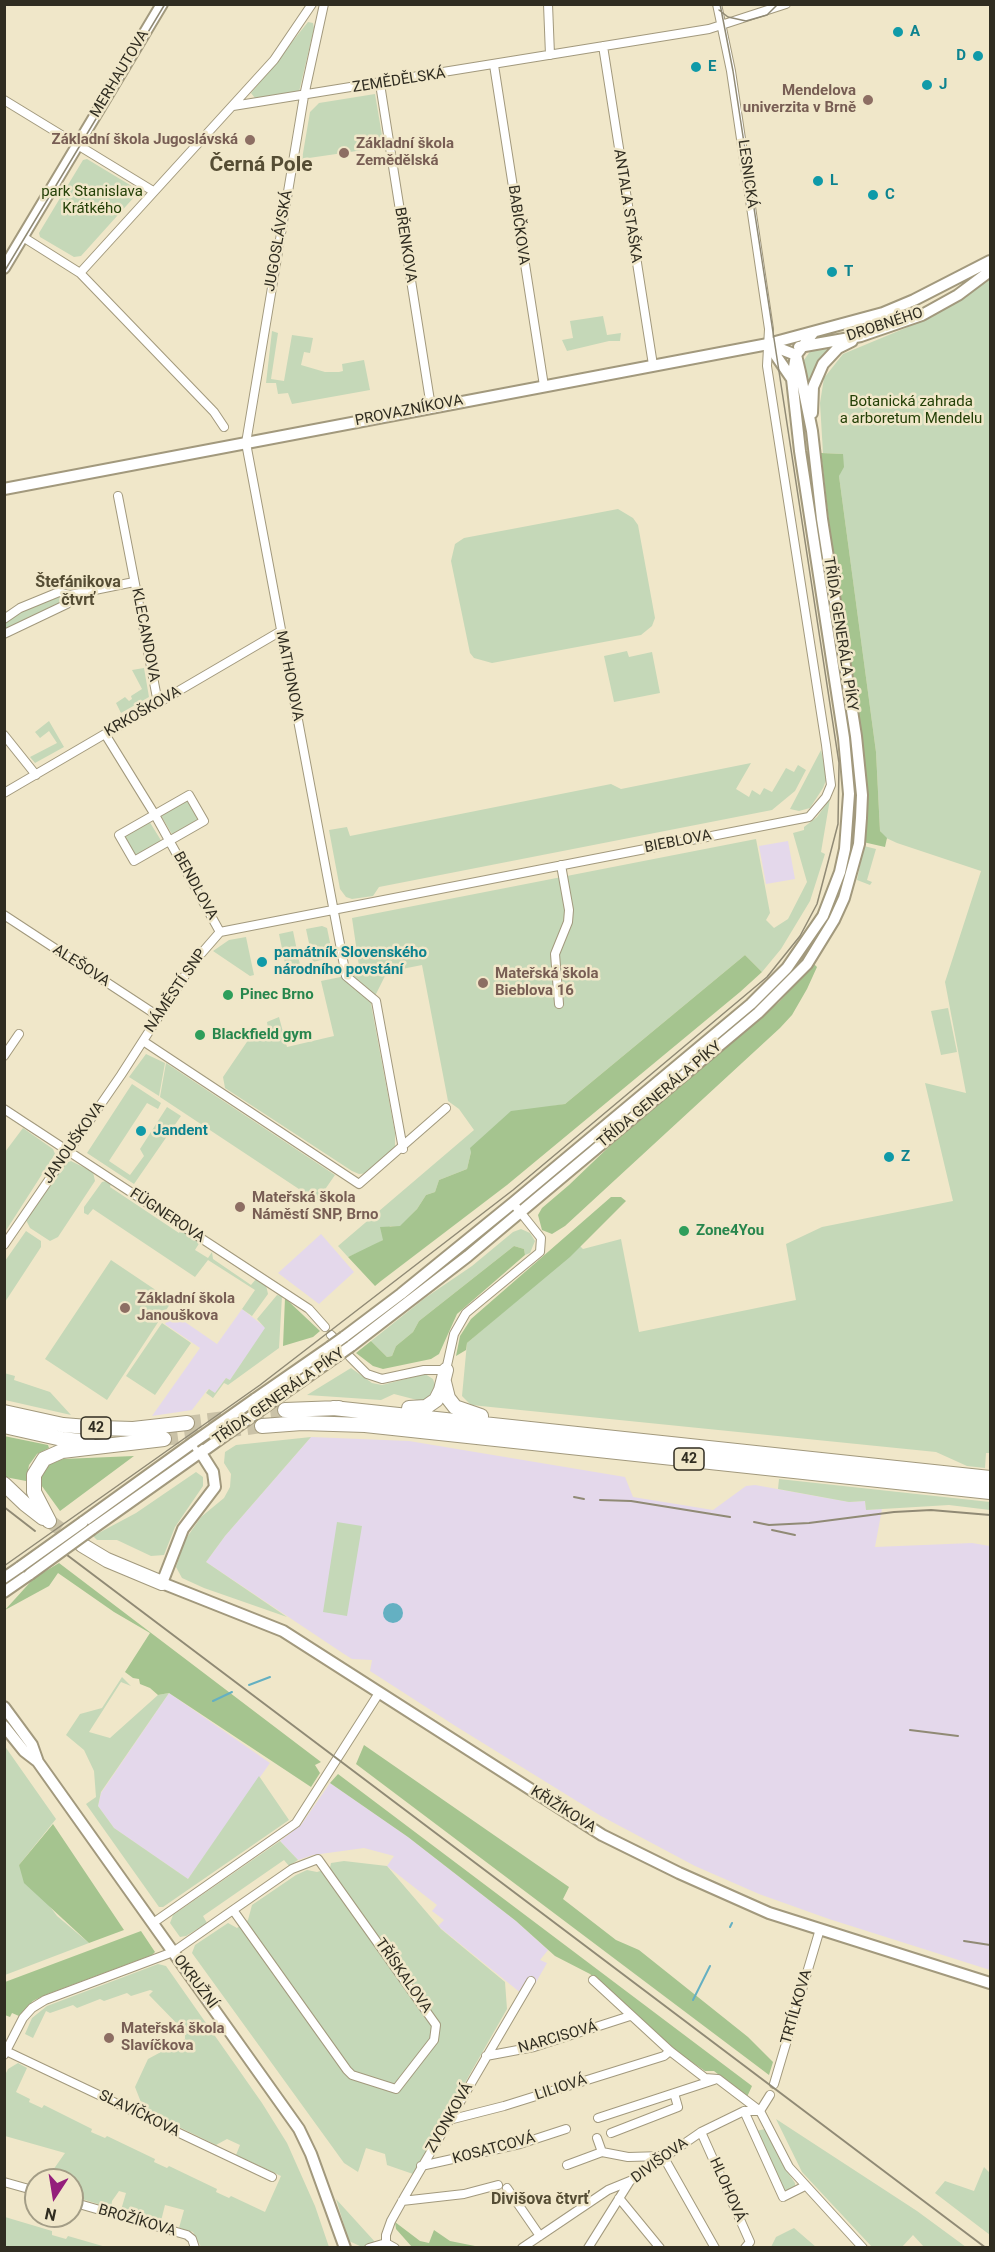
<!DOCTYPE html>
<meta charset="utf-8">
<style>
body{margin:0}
#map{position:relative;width:995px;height:2252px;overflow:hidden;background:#f0e7c9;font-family:Roboto,sans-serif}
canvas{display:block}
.frame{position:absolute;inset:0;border:6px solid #302d21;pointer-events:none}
.north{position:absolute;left:24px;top:2168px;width:60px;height:60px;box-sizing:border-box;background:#f0e7c9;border:2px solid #a39d86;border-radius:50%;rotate:192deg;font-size:16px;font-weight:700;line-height:24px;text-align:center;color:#302d21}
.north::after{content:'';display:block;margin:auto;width:21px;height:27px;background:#941e7b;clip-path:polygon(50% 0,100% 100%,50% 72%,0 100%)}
</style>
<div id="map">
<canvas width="995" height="2252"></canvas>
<div class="frame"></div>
<div class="north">N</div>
</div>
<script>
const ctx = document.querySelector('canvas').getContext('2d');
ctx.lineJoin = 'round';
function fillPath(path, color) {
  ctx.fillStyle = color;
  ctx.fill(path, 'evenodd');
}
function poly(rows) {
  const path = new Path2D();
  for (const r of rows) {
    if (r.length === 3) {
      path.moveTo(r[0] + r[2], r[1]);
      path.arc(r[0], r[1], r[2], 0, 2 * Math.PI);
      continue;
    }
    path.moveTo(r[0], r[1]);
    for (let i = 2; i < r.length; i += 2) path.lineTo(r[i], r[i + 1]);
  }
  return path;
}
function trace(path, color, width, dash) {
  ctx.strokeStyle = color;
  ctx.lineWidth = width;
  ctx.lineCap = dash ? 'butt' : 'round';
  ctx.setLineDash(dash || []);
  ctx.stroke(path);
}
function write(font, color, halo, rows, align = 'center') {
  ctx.font = font + ' Roboto,sans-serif';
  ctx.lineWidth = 5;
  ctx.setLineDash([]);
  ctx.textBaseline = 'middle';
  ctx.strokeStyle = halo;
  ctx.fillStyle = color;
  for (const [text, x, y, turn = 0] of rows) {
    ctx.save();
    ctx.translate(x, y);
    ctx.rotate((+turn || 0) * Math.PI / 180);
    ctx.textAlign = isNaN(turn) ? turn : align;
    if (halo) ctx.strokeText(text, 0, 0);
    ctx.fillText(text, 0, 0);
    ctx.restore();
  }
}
fillPath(poly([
 [788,841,795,879,766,884,759,846],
 [321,1234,354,1272,319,1304,278,1273],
 [242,1309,266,1328,230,1380,226,1378,215,1393,208,1389,192,1410,152,1416,200,1348,165,1324,172,1313,217,1344],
 [311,1437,409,1441,625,1477,633,1497,713,1510,746,1486,755,1485,849,1502,865,1501,866,1510,882,1509,875,1547,972,1543,990,1546,990,1970,829,1919,759,1894,695,1866,601,1816,457,1727,370,1671,372,1660,352,1659,344,1654,206,1562,225,1536],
 [169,1693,270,1763,188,1879,114,1828,98,1806,101,1793],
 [330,1783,408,1837,516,1921,548,1950,540,1960,547,1963,527,1998,438,1926,444,1920,432,1911,437,1905,387,1866,394,1856,364,1848,313,1855,298,1860,282,1843,280,1841,301,1825]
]), '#e4d8eb');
fillPath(poly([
 [308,22,313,23,314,28,299,92,255,98,251,93],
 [375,94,384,147,302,159,310,112,319,103],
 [87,159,135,188,136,195,81,256,74,257,40,237,39,233,83,160],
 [990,279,990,1453,986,1453,985,1468,967,1466,936,1452,471,1405,462,1396,467,1343,580,1246,583,1249,621,1239,639,1332,796,1300,786,1244,822,1227,953,1201,925,1083,966,1093,945,982,981,871,897,843,884,837,880,831,876,752,839,476,843,454,823,453,820,403,824,378,843,354,932,317],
 [603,316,607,335,621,333,620,341,609,341,567,351,562,340,573,338,570,321],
 [272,331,278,333,271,379,284,381,292,335,313,338,310,353,304,352,301,365,325,372,339,372,343,371,342,364,364,360,370,390,292,404,288,393,278,394,276,383,266,383],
 [828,349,813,371,806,389,804,360,811,350],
 [618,509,633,518,638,525,655,618,652,626,641,635,492,663,474,658,470,653,451,561,455,544,464,538],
 [61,595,64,600,62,603,5,630,5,622,16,614],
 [627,651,629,657,652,652,660,693,614,702,604,656],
 [144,668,149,697,121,713,116,703,125,697,129,701,132,699,131,696,142,689,132,670],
 [49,721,64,747,35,763,30,757,57,743,49,731,40,738,35,732],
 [821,750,827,778,823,788,810,808,799,811,790,809],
 [751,763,736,789,749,797,752,790,760,795,764,788,772,792,786,768,794,772,798,765,806,770,795,791,772,810,379,887,373,896,352,899,346,897,340,889,329,830,347,827,350,836,611,784,621,789],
 [186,799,199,820,173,836,160,814],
 [830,799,821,852,825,854,810,901,781,949,762,972,745,955,565,1104,553,1106,471,1152,467,1169,439,1180,435,1192,426,1195,417,1209,400,1227,390,1226,383,1240,371,1247,348,1257,338,1246,474,1130,459,1109,448,1101,422,965,387,972,371,1004,395,1133,395,1147,390,1156,369,1173,359,1174,352,1171,225,1088,223,1077,253,1033,268,1029,267,1022,279,1017,287,1047,334,1036,321,981,360,973,352,918,756,839,770,913,766,920,774,928,788,919,807,882,793,833,804,830,804,827,817,817],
 [149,821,162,842,136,857,124,836],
 [864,846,876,849,867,880,872,882,870,885,857,880],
 [322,926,327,928,333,957,313,962,306,929],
 [293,931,300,965,286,968,279,934],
 [246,937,254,975,250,976,213,951,229,940],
 [948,1008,957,1052,941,1055,931,1011],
 [146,1054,165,1063,159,1096,129,1077],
 [166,1063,335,1175,317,1201,160,1097],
 [132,1084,161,1103,158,1109,147,1103,109,1161,130,1175,144,1156,140,1149,167,1107,181,1116,134,1184,87,1153],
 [23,1128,53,1149,55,1154,5,1232,5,1152],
 [71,1161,93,1172,95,1181,58,1237,50,1241,30,1228,26,1220,63,1164],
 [106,1181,111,1184,110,1187,179,1233,181,1230,200,1242,195,1250,208,1258,212,1252,213,1259,251,1285,256,1279,266,1285,268,1294,252,1316,242,1309,255,1290,208,1260,195,1277,93,1209,88,1215,84,1213,84,1207,102,1182],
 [521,1229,530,1233,535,1241,530,1253,525,1255,524,1249,514,1246,419,1321,413,1332,396,1346,392,1356,387,1357,371,1341,425,1298,472,1266,513,1232],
 [26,1231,41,1241,41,1247,5,1302,5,1261],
 [111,1260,172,1301,107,1400,45,1359],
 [277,1295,282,1296,279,1348,228,1385,224,1383,213,1398,206,1393,209,1389,215,1393,226,1378,230,1380,265,1328,257,1319],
 [162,1323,191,1343,155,1395,126,1376],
 [351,1368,372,1383,382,1385,425,1374,433,1379,436,1388,431,1398,421,1401,394,1394,381,1400,307,1395],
 [4,1373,15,1376,14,1380,50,1392,71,1415,5,1400],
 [311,1437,225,1536,206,1562,287,1617,204,1588,182,1578,176,1567,185,1540,201,1517,224,1498,230,1487,231,1474,224,1463,225,1452,236,1445],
 [196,1472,203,1477,203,1486,175,1527,164,1555,151,1556,117,1540,97,1540,93,1536,136,1513],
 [779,1479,990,1502,990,1510,949,1505,866,1510,865,1501,849,1502,778,1489],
 [337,1522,362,1526,347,1616,323,1612],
 [122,1677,131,1686,121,1682,89,1732,110,1738,158,1695,169,1693,101,1792,98,1806,114,1828,188,1879,259,1776,289,1820,163,1907,159,1907,86,1804,96,1797,94,1771,84,1750,66,1735,80,1714,102,1708],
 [4,1745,56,1819,19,1865,57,1916,89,1943,5,1975],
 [280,1841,298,1860,289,1866,284,1860,203,1916,207,1923,186,1936,180,1937,170,1923,173,1915],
 [344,1861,387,1866,441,1929,505,1982,507,2009,413,2174,387,2165,385,2154,366,2148,358,2172,344,2163,192,1953,195,1945,228,1923,237,1928,248,1920,252,1905,296,1875,307,1870,317,1872,330,1868,331,1863],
 [158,1964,166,1966,262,2103,287,2143,315,2206,329,2247,201,2247,193,2232,179,2228,184,2210,165,2205,161,2221,121,2210,126,2193,119,2191,112,2201,111,2208,72,2196,72,2180,46,2180,65,2153,5,2136,5,2075,8,2069,18,2063,27,2068,16,2092,30,2099,29,2102,42,2108,44,2105,92,2129,91,2132,105,2138,107,2136,155,2159,154,2162,167,2168,169,2166,217,2189,216,2192,229,2198,231,2196,265,2212,281,2176,236,2155,240,2145,227,2139,216,2145,144,2110,135,2087,148,2059,185,2039,185,2032,149,1995,153,1991,150,1990,131,1996,127,1993,104,2001,100,1999,77,2008,73,2005,50,2013,46,2011,33,2038,25,2034,32,2018,47,2006],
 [776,2119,917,2211,966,2247,924,2247,913,2235,902,2247,872,2247,802,2172],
 [765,2129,784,2167,795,2183,795,2188,787,2193,782,2192,756,2131],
 [984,2167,990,2173,990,2235,935,2193,945,2181,974,2191],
 [336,2199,376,2243,362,2247,349,2241],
 [5,2217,52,2231,52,2235,66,2239,68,2236,106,2247,5,2247],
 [794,2228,816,2247,771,2247,776,2237]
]), '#c5d8b8');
fillPath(poly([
 [821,453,843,454,844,467,839,476,876,752,880,831,887,838,885,847,863,842,866,817,862,739,831,540],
 [745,955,762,972,740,992,507,1185,381,1281,375,1286,348,1257,383,1240,380,1227,400,1226,417,1209,426,1195,435,1192,439,1180,467,1169,471,1152,470,1148,511,1111,565,1104],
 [814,964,817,967,807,989,792,1015,780,1028,565,1226,552,1234,542,1230,538,1215,542,1208,569,1185,616,1140,779,1002],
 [611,1197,621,1197,626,1201,570,1257,467,1343,466,1350,456,1356,460,1336,471,1319],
 [514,1246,524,1249,525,1255,457,1314,439,1354,431,1359,383,1369,373,1366,356,1353,371,1341,387,1357,392,1356,396,1346,413,1332,419,1321],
 [285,1298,320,1331,313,1337,283,1346],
 [4,1436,48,1445,49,1448,37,1454,29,1465,26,1481,5,1477],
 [134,1456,60,1511,39,1482,48,1465,63,1459],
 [59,1563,321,1762,315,1765,320,1773,311,1787,169,1693,158,1695,150,1688,140,1684,139,1679,133,1678,125,1672,150,1633,114,1612,58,1573,49,1586,5,1610,34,1578],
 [364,1745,569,1887,563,1899,616,1940,639,1950,748,2037,773,2062,769,2075,356,1764],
 [338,1774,752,2086,747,2097,714,2071,705,2071,668,2046,590,1974,555,1956,516,1921,408,1837,330,1783],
 [53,1824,124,1930,89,1943,24,1883,19,1865],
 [141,1931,155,1952,152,1955,45,1995,33,2001,19,2016,12,2013,10,2017,5,2015,5,1982],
 [395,2222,420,2241,429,2243,434,2230,450,2241,480,2247,412,2247,396,2229]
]), '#a5c48f');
fillPath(poly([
 [393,1613,10]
]), '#64b0c2');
trace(poly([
 [249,1685,270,1677],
 [213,1701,232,1692],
 [730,1927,732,1923],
 [693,2000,710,1966]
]), '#64b0c2', 2);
trace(poly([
 [187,1423,285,1410],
 [164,1439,262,1426],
 [49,1521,78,1541]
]), '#cac2a7', 14, [14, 7]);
const street = poly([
 [324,4,304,96,246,443,346,976,376,1001,403,1149],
 [548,4,550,55],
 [603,46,653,365],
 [494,65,544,386],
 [380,84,431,407],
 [4,100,153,191],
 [233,106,709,29,786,4],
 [23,237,80,273,214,412,224,427],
 [80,273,274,60,312,4],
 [118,496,158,703],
 [4,619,20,608,59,592,70,595,134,582],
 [4,634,67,604,70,595],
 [105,734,155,815,220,932],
 [4,735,36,775],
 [4,793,281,631],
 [189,795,204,821,134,861,119,835,189,795],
 [4,915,158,1016],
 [559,1004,555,954,568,922,569,910,561,865],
 [143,1041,359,1184,446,1108],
 [4,1056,19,1034],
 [4,1109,309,1309,325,1327],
 [4,1245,121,1075,193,963,220,932,809,817,826,797,831,785,826,745,767,366,769,329,731,71,717,4],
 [331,1335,333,1337],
 [350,1357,367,1374,382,1379,424,1370,446,1370,454,1334,466,1313,540,1252,541,1238,513,1203],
 [153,1923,296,1823,379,1693],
 [593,1980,670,2051,705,2078,718,2079,760,2111,789,2167,863,2248],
 [6,2051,272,2177],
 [4,2055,23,2018,32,2008,45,2000,173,1952,233,1910,292,1869,318,1859,436,2025,434,2040,396,2089,352,2075,347,2070,233,1910],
 [486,2056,534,2047,630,2016],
 [774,2084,820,1929],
 [744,2111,783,2197,805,2186],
 [760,2111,770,2095],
 [598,2118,714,2080],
 [449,2120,504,2106,664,2056,670,2051],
 [701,2132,750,2242,745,2248],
 [611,2133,678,2107,674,2093],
 [597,2138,602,2152],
 [567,2165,602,2152,628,2157,663,2156,715,2248],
 [421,2166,520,2144,566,2129],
 [4,2182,36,2191],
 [507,2188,540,2236],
 [619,2198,660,2248],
 [402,2201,464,2194,498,2185],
 [72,2202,187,2235,192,2239,195,2248],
 [386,2243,395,2248],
 [369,2248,386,2243,386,2235,391,2221,405,2196,531,1981],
 [522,2248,608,2190,630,2181],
 [588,2248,630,2181,701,2132,744,2111,760,2111]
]);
const secondary = poly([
 [4,268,162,4],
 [768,344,792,379],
 [799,347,861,336,922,315,958,295,990,271],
 [812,413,813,387,823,364,838,348,852,341],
 [4,489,768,344,883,313,914,300,990,261],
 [344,1337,401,1294,513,1203,751,1004,787,968,823,916,840,872,845,849,849,794,844,738,800,451,792,379,796,355,813,333],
 [351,1346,468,1256,758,1013,807,964,834,920,844,898,859,844,861,818,862,795,856,736,822,519,812,431,800,372,796,355,768,344],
 [280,1396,337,1356],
 [255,1399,330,1347],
 [83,1522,194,1442,213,1472,215,1487,183,1529,162,1583,283,1631,602,1835,679,1873,769,1913,990,1983],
 [92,1529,205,1449],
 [4,1578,20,1567],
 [4,1592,30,1574],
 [4,1707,32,1745,38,1762,299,2129,311,2154,345,2248],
 [4,1726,24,1751,37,1761]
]);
const highway = poly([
 [444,1382,448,1398,455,1407,481,1416],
 [333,1408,990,1478],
 [409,1408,426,1407,436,1400,441,1390,446,1370],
 [285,1410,339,1408],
 [4,1412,63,1425,100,1428,133,1429,187,1423],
 [4,1426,62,1439,88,1442],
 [262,1426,302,1423,365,1425,990,1492],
 [4,1484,25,1504,43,1518],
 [49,1521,34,1492,34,1475,44,1459,62,1451,164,1439],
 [82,1545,107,1560,162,1583]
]);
trace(street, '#a2997d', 10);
trace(secondary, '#a2997d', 14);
trace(highway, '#a2997d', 16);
trace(street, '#fff', 8);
trace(secondary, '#fff', 10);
trace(highway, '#fff', 14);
trace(poly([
 [719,10,728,17,746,21,767,15,778,4],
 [4,272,165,4],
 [4,1566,260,1385,513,1190,767,977,800,936,817,904,838,824,839,763,733,71,720,4]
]), '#908a75', 1.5);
trace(poly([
 [574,1497,584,1499],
 [600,1500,631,1501,730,1517],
 [4,1507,35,1531],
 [754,1522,769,1525,809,1523,894,1512,931,1510,990,1515],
 [772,1530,795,1535],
 [67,1555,986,2248],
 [910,1730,958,1736],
 [964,1941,990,1945]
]), '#908a75', 2);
const secondaryBridge = poly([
 [330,1347,344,1337],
 [337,1356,351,1346],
 [194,1442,255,1399],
 [206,1449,280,1396],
 [20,1567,83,1522],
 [30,1574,92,1529]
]);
trace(secondaryBridge, '#a2997d', 14, []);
trace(secondaryBridge, '#fff', 10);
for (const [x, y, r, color] of [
 [898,32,6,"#0f9aa8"],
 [978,56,6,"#0f9aa8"],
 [696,67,6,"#0f9aa8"],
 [927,85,6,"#0f9aa8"],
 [868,100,6,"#8d6e63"],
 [250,140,6,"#8d6e63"],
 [344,153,6,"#8d6e63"],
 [818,181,6,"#0f9aa8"],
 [873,195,6,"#0f9aa8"],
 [832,272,6,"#0f9aa8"],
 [262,962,6,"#0f9aa8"],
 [483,983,6,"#8d6e63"],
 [228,995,6,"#2e9e5b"],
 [200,1035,6,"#2e9e5b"],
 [141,1131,6,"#0f9aa8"],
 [889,1157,6,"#0f9aa8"],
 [240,1207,6,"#8d6e63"],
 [684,1231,6,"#2e9e5b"],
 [125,1308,6,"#8d6e63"],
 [109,2038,6,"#8d6e63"]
]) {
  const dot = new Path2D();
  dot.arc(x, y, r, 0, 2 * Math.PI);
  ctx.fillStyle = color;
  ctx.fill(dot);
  trace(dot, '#f0e7c9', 2);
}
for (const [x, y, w] of [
 [96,1428,30],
 [689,1459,30]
]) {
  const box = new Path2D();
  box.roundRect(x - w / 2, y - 11, w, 22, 4.5);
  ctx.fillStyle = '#f0e7c9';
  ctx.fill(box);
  trace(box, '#302d21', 1.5);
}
write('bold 14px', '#302d21', null, [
 ["42",96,1428],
 ["42",689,1459]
]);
write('bold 15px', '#0d838f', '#f0e7c9', [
 ["A",910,32],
 ["D",966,56,"right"],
 ["E",708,67],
 ["J",939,85],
 ["L",830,181],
 ["C",885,195],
 ["T",844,272],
 ["památník Slovenského",274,953],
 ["národního povstání",274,970],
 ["Jandent",153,1131],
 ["Z",901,1157]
], 'left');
write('15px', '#302d21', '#f0e7c9', [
 ["MERHAUTOVA",120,74,-59],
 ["ZEMĚDĚLSKÁ",399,81,-9],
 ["LESNICKÁ",747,174,82],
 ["ANTALA STAŠKA",627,206,81],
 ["BABIČKOVA",518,225,82],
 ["JUGOSLÁVSKÁ",279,241,-80],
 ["BŘENKOVA",405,245,81],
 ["DROBNÉHO",885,325,-18],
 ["PROVAZNÍKOVA",409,411,-11],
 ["TŘÍDA GENERÁLA PÍKY",840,634,81],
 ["KLECANDOVA",145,635,79],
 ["MATHONOVA",289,676,79],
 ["KRKOŠKOVA",143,712,-30],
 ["BIEBLOVA",678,842,-11],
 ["BENDLOVA",195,886,61],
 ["ALEŠOVA",81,966,33],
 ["NÁMĚSTÍ SNP",176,991,-56],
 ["TŘÍDA GENERÁLA PÍKY",660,1095,-40],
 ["JANOUŠKOVA",74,1143,-55],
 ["FÜGNEROVA",167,1216,33],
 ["TŘÍDA GENERÁLA PÍKY",279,1397,-35],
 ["KŘIŽÍKOVA",563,1810,32],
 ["TŘÍSKALOVA",403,1976,55],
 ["OKRUŽNÍ",195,1982,53],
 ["TRTÍLKOVA",797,2007,-74],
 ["NARCISOVÁ",558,2038,-16],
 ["LILIOVÁ",561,2088,-18],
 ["SLAVÍČKOVA",139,2114,26],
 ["ZVONKOVÁ",450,2118,-60],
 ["KOSATCOVÁ",494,2149,-15],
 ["DIVIŠOVA",660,2161,-36],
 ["HLOHOVÁ",727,2190,66],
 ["BROŽÍKOVA",137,2221,16]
]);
write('bold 15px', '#785e54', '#f0e7c9', [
 ["Mendelova",856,91,"right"],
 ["univerzita v Brně",856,108,"right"],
 ["Základní škola Jugoslávská",238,140,"right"],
 ["Základní škola",356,144],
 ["Zemědělská",356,161],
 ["Mateřská škola",495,974],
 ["Bieblova 16",495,991],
 ["Mateřská škola",252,1198],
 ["Náměstí SNP, Brno",252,1215],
 ["Základní škola",137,1299],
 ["Janouškova",137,1316],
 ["Mateřská škola",121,2029],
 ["Slavíčkova",121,2046]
], 'left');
write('15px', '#244007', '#f0e7c9', [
 ["park Stanislava",92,192],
 ["Krátkého",92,209],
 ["Botanická zahrada",911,402],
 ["a arboretum Mendelu",911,419]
]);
write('bold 15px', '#27864d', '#f0e7c9', [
 ["Pinec Brno",240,995],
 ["Blackfield gym",212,1035],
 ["Zone4You",696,1231]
], 'left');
write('bold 16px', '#554d34', '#f0e7c9', [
 ["Štefánikova",78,583],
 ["čtvrť",78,601],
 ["Divišova čtvrť",540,2200]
]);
write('bold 21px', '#554d34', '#f0e7c9', [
 ["Černá Pole",261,166]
]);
</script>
